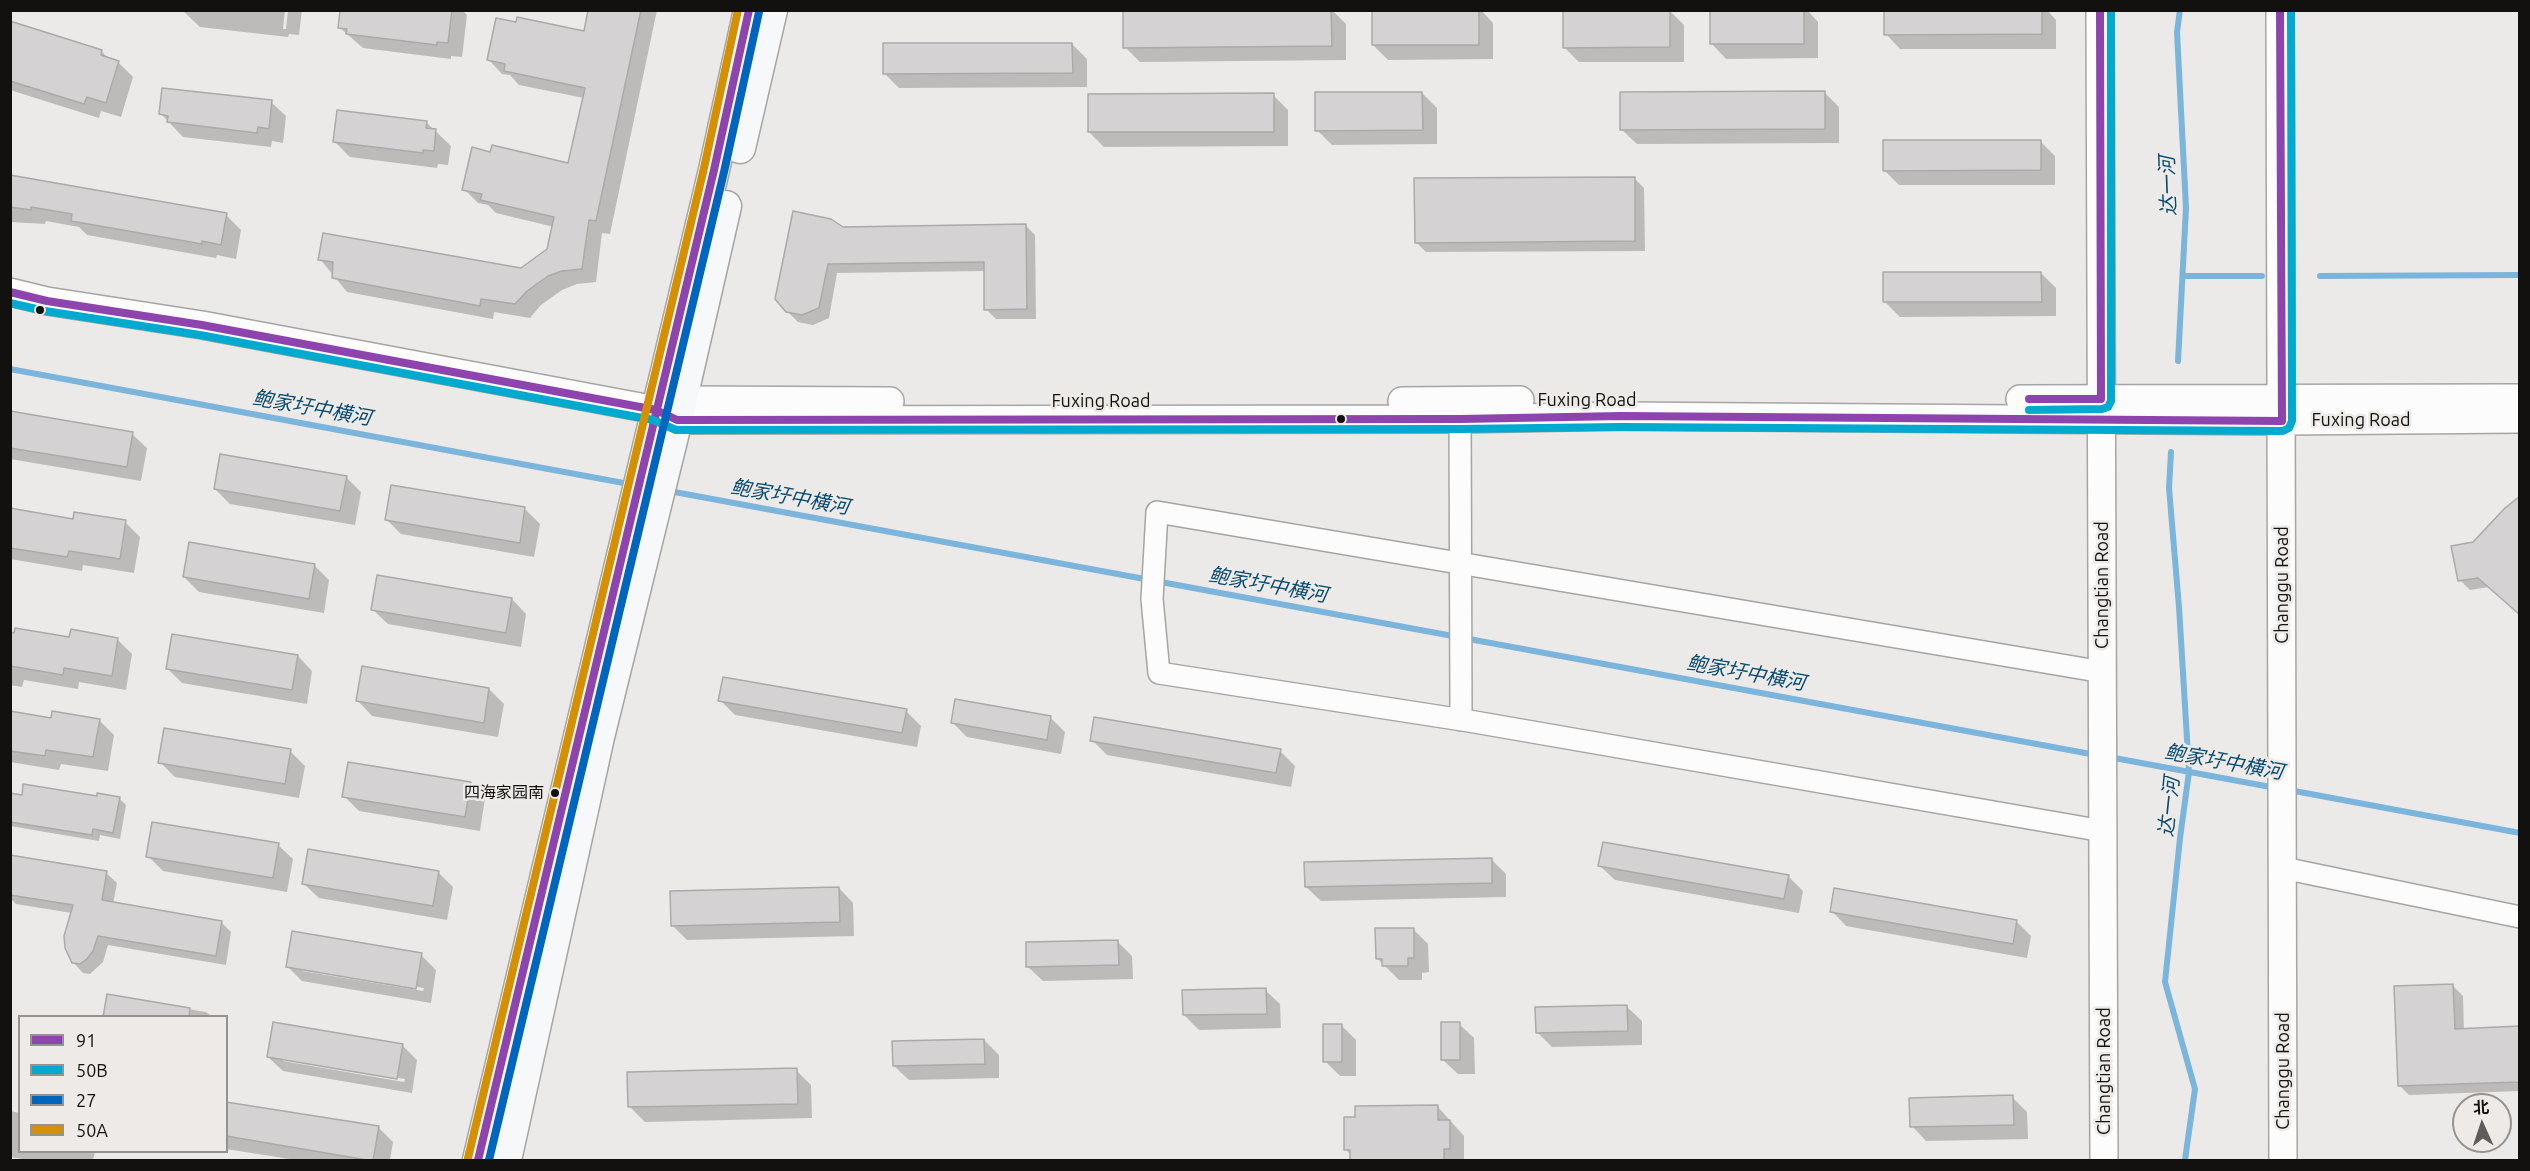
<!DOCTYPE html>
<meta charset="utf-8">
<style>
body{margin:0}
#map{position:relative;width:2530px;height:1171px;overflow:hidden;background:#eceae8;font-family:Ubuntu,"Noto Sans SC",sans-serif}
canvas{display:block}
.frame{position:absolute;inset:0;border:12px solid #121110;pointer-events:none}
.legend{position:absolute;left:18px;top:1015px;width:210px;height:138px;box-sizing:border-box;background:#edeae7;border:2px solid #959391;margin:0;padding:8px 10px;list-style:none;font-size:18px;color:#121110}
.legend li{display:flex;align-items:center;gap:12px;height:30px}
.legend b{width:30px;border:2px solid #959391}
.north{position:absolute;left:2452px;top:1093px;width:60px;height:60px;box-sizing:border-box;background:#edeae7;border:2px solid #959391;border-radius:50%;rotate:357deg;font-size:16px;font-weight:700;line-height:24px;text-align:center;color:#121110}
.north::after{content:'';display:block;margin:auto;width:21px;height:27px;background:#5e5d5c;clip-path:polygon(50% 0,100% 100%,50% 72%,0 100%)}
</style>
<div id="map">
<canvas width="2530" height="1171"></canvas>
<div class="frame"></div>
<ul class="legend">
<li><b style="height:8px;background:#8e44ad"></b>91</li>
<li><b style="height:8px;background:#00a9ce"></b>50B</li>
<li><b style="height:8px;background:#0065bd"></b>27</li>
<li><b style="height:8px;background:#d59002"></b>50A</li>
</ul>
<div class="north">北</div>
</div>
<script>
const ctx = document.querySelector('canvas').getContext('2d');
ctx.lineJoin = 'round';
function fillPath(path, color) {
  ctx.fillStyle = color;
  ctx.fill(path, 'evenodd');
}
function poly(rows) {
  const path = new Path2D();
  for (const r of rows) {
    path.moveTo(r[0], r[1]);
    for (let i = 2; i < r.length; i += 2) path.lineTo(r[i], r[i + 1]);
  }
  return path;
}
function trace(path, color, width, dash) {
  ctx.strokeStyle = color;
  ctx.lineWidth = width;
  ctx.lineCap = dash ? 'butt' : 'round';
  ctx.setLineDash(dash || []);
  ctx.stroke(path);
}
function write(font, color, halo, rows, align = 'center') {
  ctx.font = font + ' Ubuntu,"Noto Sans SC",sans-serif';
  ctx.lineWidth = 5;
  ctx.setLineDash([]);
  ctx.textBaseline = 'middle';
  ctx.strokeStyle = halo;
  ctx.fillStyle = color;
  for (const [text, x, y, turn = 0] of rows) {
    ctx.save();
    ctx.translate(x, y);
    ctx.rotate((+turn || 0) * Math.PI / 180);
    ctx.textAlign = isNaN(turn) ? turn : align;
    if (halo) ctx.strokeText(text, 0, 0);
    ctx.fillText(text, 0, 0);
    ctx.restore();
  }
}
fillPath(poly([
 [182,10,285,10,283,29,286,29,288,10,302,10,299,35,289,34,288,37,200,27],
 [341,10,462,10,467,15,462,57,451,56,451,59,363,48,339,27],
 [590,10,657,10,610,234,602,233,596,282,577,284,562,290,541,305,530,318,494,312,493,319,347,292,320,259,521,270,548,250,554,227,496,213,488,205,478,203,464,189,492,153,569,165,584,98,519,85,510,75,502,74,489,60,585,33],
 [1332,10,1346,24,1346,60,1140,62,1125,47,1125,11],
 [1373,10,1481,10,1493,23,1493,59,1388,60,1373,45],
 [1669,10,1684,25,1684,62,1579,62,1564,47],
 [1711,10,1807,10,1818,22,1818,58,1726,59,1712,44],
 [1886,10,2047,10,2056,20,2056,49,1900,49,1886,34],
 [10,23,101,51,109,59,118,62,133,77,121,117,101,111,99,118,10,90],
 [1072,44,1087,59,1087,87,899,88,884,73],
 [1824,92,1839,107,1839,143,1637,144,1622,130],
 [1422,93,1437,108,1437,144,1332,145,1317,130],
 [1273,95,1288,110,1288,146,1104,147,1089,132],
 [271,102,286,116,283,143,272,141,271,147,183,137,161,114],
 [426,122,451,146,448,165,438,164,437,168,350,157,335,142],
 [2040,141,2055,156,2055,185,1899,185,1884,170],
 [10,176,226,215,241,230,236,259,217,255,216,258,87,235,79,227,46,221,45,224,10,222],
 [1634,178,1644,188,1645,251,1426,252,1416,242],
 [1025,225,1035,235,1036,319,996,319,986,309,985,271,837,273,829,318,813,325,798,322,787,311,842,228],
 [2041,273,2056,288,2056,316,1900,317,1885,302],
 [10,413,132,434,147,448,141,481,10,459],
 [346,477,361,492,355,525,230,504,215,489],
 [2520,498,2520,615,2489,587,2470,590,2460,580,2474,543],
 [525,509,540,524,534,557,401,534,386,519],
 [10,510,74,520,125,522,140,537,134,573,83,565,82,571,10,559],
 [314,565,329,580,324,613,199,592,184,577],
 [512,599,526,614,521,647,388,624,373,610],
 [10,634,117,639,132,654,126,690,79,682,78,689,24,680,22,687,10,685],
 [298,656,312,671,307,704,182,683,167,668],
 [489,689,504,704,498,737,372,716,358,701],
 [720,700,906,711,921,726,917,747,735,715],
 [10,712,52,719,99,720,114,735,108,771,61,764,59,770,10,762],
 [1050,717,1065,732,1061,754,967,737,953,723],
 [1092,740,1280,751,1295,766,1291,787,1107,755],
 [290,751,305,766,299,798,175,777,160,762],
 [470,784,485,798,480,831,359,811,344,796],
 [10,794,119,798,126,805,120,839,100,835,99,841,10,826],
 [278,845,293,859,287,892,163,871,148,856],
 [1491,859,1506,874,1506,897,1321,901,1306,887],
 [1600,866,1788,876,1803,891,1799,913,1615,880],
 [10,869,106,873,117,883,113,904,221,922,231,932,226,965,108,945,103,962,90,974,83,973,73,962,72,913,16,904,10,898],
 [438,872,453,887,447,920,319,898,304,884],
 [839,888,853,903,854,936,687,940,672,925],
 [1832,911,2016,921,2031,936,2027,958,1846,926],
 [1413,929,1428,944,1429,972,1422,973,1422,980,1399,980,1377,958],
 [1117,941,1132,956,1133,979,1043,981,1028,967],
 [421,955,436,970,431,1003,302,981,287,966],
 [302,968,424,988,423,991,302,971],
 [2453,986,2463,996,2464,1030,2520,1028,2520,1091,2409,1095,2399,1085],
 [1265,990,1280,1004,1281,1028,1199,1030,1184,1015],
 [108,996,206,1012,211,1016,105,1016],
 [1627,1007,1642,1021,1642,1045,1552,1047,1537,1032],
 [1459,1024,1474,1038,1475,1074,1458,1074,1443,1060],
 [1341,1025,1356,1040,1356,1076,1340,1076,1325,1061],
 [984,1040,999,1055,999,1078,909,1080,894,1066],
 [402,1045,417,1060,412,1093,283,1071,268,1057],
 [283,1058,405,1079,404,1082,283,1061],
 [796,1070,811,1085,812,1118,645,1122,630,1107],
 [2012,1097,2027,1112,2028,1139,1926,1141,1912,1126],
 [226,1103,378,1127,393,1142,390,1160,296,1160,226,1149],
 [1438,1107,1464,1136,1464,1160,1351,1160,1351,1155,1345,1149],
 [10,1111,20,1113,20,1152,95,1152,93,1160,29,1160,10,1157]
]), '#0003');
trace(poly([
 [2183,276,2262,276],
 [2320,276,2520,275],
 [2178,361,2186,208,2177,32,2180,10],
 [10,369,629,484],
 [2171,452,2169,488,2179,607,2189,772,2180,838,2165,982,2195,1089,2185,1160],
 [669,491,2096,755],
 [2109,757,2276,788],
 [2289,790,2520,833]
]), '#7bb5db', 6);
const building = poly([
 [340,10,452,10,448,43,437,42,437,45,346,34,347,29,338,28,340,10],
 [588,10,641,10,596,221,589,220,582,269,562,271,548,276,527,291,515,304,481,299,480,306,332,278,333,262,318,260,323,233,521,268,547,249,554,217,480,200,482,194,462,190,472,147,490,152,492,145,568,163,585,88,504,71,505,64,487,60,496,18,516,22,517,17,584,31,588,10],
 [1123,10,1331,10,1332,46,1123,48,1123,10],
 [1372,10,1479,10,1479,45,1372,45,1372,10],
 [1563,10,1670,10,1670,47,1563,48,1563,10],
 [1710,10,1804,10,1804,44,1710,44,1710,10],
 [1884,10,2042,10,2042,34,1884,35,1884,10],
 [10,21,102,50,101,55,119,61,106,103,87,97,84,104,10,81,10,21],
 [883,43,1072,43,1073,73,883,74,883,43],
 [162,88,272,100,269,129,258,127,257,133,167,122,168,116,159,114,162,88],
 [1825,91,1825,129,1620,130,1620,92,1825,91],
 [1315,92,1422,92,1423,130,1315,131,1315,92],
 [1274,93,1274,132,1088,132,1088,94,1274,93],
 [337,110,427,121,426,128,436,129,434,151,423,150,423,153,333,142,337,110],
 [1883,140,2041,140,2041,170,1883,171,1883,140],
 [10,175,227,213,221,245,202,241,202,244,71,221,72,214,31,207,31,210,10,207,10,175],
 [1635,177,1635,241,1415,243,1414,178,1635,177],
 [793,211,831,219,843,227,1026,224,1027,309,984,310,984,262,828,264,819,308,802,315,786,312,775,299,793,211],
 [1883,272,2041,272,2042,302,1883,302,1883,272],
 [10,411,133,432,127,467,10,448,10,411],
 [220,454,347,476,340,511,214,489,220,454],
 [391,485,525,507,520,543,385,520,391,485],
 [2520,496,2520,615,2478,578,2458,581,2451,546,2473,542,2505,508,2520,496],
 [10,508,73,519,74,512,126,520,120,559,69,551,67,557,10,548,10,508],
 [189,542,315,564,309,599,183,577,189,542],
 [377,575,512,598,506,633,371,610,377,575],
 [15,628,69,637,71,629,118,638,112,676,64,668,63,675,10,666,10,632,14,633,15,628],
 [172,634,298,655,292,690,166,669,172,634],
 [362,666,489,688,484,723,356,701,362,666],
 [723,677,907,709,902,733,718,701,723,677],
 [955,699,1051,716,1047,740,951,723,955,699],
 [10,711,51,718,52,711,100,719,93,757,46,750,45,756,10,751,10,711],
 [1094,717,1281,749,1276,773,1090,741,1094,717],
 [164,728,291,749,285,784,158,763,164,728],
 [348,762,471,782,465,817,342,797,348,762],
 [23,784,97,796,97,793,120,797,113,833,93,829,92,835,10,822,10,793,22,795,23,784],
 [152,822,279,843,273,878,146,857,152,822],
 [1603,842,1789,875,1784,899,1598,866,1603,842],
 [308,849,439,871,433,906,302,884,308,849],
 [10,855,107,871,102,900,222,921,216,956,98,936,93,951,87,959,80,964,72,963,65,948,64,936,73,905,10,895,10,855],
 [1492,858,1492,883,1305,887,1304,862,1492,858],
 [839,887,840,922,671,926,670,891,839,887],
 [1834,888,2017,920,2013,944,1830,912,1834,888],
 [1375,928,1414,928,1414,958,1408,958,1408,966,1382,966,1382,959,1376,959,1375,928],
 [292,931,422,953,416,989,286,967,292,931],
 [1118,940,1119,965,1026,967,1026,942,1118,940],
 [2453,984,2455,1029,2520,1026,2520,1082,2398,1086,2394,986,2453,984],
 [1266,988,1267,1014,1183,1015,1182,990,1266,988],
 [107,994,190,1008,189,1017,103,1017,107,994],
 [1627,1005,1628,1031,1536,1033,1535,1007,1627,1005],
 [273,1022,403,1044,397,1079,267,1057,273,1022],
 [1441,1022,1460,1022,1460,1060,1441,1060,1441,1022],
 [1323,1024,1342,1024,1342,1062,1323,1062,1323,1024],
 [984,1039,985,1064,893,1066,892,1041,984,1039],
 [797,1068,798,1104,628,1107,627,1072,797,1068],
 [2013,1095,2014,1125,1910,1127,1909,1098,2013,1095],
 [226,1102,379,1126,373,1161,226,1136,226,1102],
 [1438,1105,1438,1120,1450,1120,1450,1149,1444,1149,1444,1161,1350,1161,1350,1150,1344,1150,1344,1117,1355,1117,1355,1106,1438,1105]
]);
fillPath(building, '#d4d2d3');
trace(building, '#aba9a9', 1.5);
const minor = poly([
 [1460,403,1461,720],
 [2103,672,1157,512,1152,599,1159,673,1469,721,2103,831],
 [2283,868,2520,917]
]);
const tertiary = poly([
 [2100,10,2104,1160],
 [2280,10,2283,1160],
 [10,292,47,301,202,325,656,410,677,420,1460,419,1621,416,2282,421,2520,419],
 [2020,399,2520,398],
 [1402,401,1520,400],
 [662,408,682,400,890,401]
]);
const secondary = poly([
 [740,148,772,10],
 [478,1160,714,170,749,10],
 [506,1160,599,737,677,420,726,206]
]);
trace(minor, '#a6a5a4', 24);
trace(tertiary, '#a6a5a4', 30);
trace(secondary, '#a6a5a4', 33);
trace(minor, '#fcfcfc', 21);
trace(tertiary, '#fcfcfc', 27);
trace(secondary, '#f6f8f9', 30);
trace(poly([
 [10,292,47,301,202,325,656,410,677,420,1460,419,1621,416,2282,421,2280,10],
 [2029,399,2101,399,2100,10],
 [478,1160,714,170,749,10]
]), '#8e44ad', 8);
trace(poly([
 [10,303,45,311,200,335,653,420,676,430,1460,429,1621,427,2283,431,2289,428,2292,421,2291,10],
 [2029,410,2102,409,2108,407,2111,401,2111,10]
]), '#00a9ce', 8);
trace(poly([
 [489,1160,724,172,759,12]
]), '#0065bd', 8);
trace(poly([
 [468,1158,704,168,738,10]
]), '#d59002', 8);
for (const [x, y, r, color] of [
 [40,310,5,"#121110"],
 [1341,419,5,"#121110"],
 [555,793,5,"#121110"]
]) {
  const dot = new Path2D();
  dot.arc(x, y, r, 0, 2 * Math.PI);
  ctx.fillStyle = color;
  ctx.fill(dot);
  trace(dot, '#edeae7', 2);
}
write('16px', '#121110', '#edeae7', [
 ["四海家园南",544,793]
], 'right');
write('18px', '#121110', '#edeae7', [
 ["Fuxing Road",1587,400],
 ["Fuxing Road",1101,401],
 ["Fuxing Road",2361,420],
 ["Changtian Road",2102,585,-90],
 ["Changgu Road",2282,585,-90],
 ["Changtian Road",2104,1071,-90],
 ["Changgu Road",2283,1071,-90]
]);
write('italic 20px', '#084b70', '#edeae7', [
 ["达一河",2168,186,-92],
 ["鲍家圩中横河",312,408,10],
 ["鲍家圩中横河",790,497,10],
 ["鲍家圩中横河",1268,585,10],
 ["鲍家圩中横河",1746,673,10],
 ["鲍家圩中横河",2224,762,10],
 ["达一河",2169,807,-84]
]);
</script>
